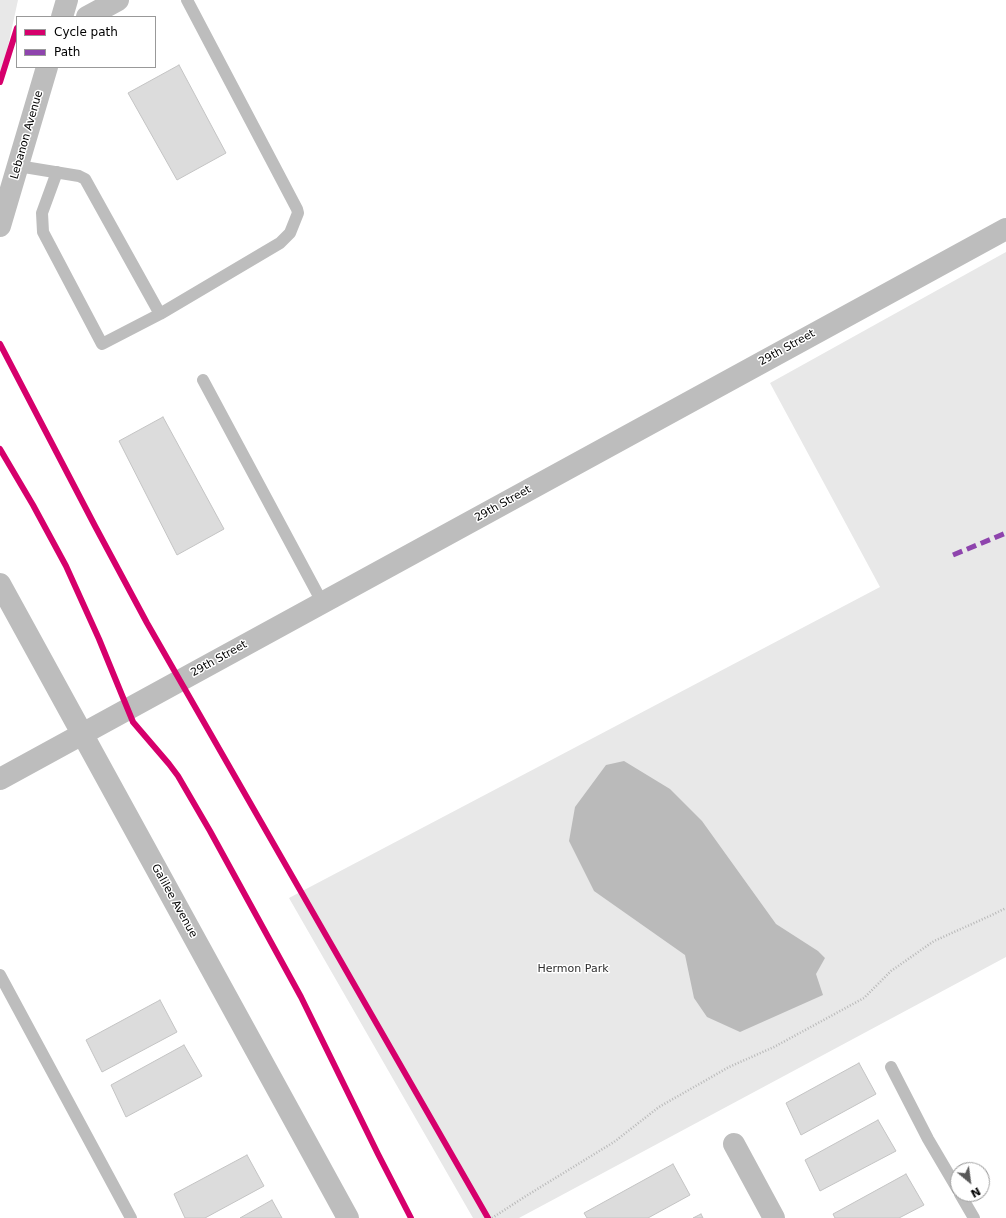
<!DOCTYPE html>
<style>
body{margin:0}
#map{position:relative;width:1006px;height:1218px;overflow:hidden;background:#fff;font-family:"DejaVu Sans",sans-serif}
canvas{display:block}
.legend{position:absolute;left:16px;top:16px;width:140px;height:52px;box-sizing:border-box;background:#fff;border:1px solid #999;margin:0;padding:5px 7px;list-style:none;font-size:12px;color:#000}
.legend li{display:flex;align-items:center;gap:8px;height:20px}
.legend b{width:20px;border:1px solid #999}
.north{position:absolute;left:950px;top:1162px;width:40px;height:40px;box-sizing:border-box;background:#fff;border:1px solid #999;border-radius:50%;rotate:151deg;font-size:11px;font-weight:700;line-height:16px;text-align:center;color:#000}
.north::after{content:'';display:block;margin:auto;width:14px;height:18px;background:#595959;clip-path:polygon(50% 0,100% 100%,50% 72%,0 100%)}
</style>
<div id="map">
<canvas width="1006" height="1218"></canvas>
<ul class="legend">
<li><b style="height:5px;background:#d6006c"></b>Cycle path</li>
<li><b style="height:5px;background:#8e44ad"></b>Path</li>
</ul>
<div class="north">N</div>
</div>
<script>
const ctx = document.querySelector('canvas').getContext('2d');
ctx.lineJoin = 'round';
function fillPath(path, color) {
  ctx.fillStyle = color;
  ctx.fill(path, 'evenodd');
}
function poly(rows) {
  const path = new Path2D();
  for (const r of rows) {
    path.moveTo(r[0], r[1]);
    for (let i = 2; i < r.length; i += 2) path.lineTo(r[i], r[i + 1]);
  }
  return path;
}
function trace(path, color, width, dash) {
  ctx.strokeStyle = color;
  ctx.lineWidth = width;
  ctx.lineCap = dash ? 'butt' : 'round';
  ctx.setLineDash(dash || []);
  ctx.stroke(path);
}
function write(font, color, halo, rows, align = 'center') {
  ctx.font = font + ' "DejaVu Sans",sans-serif';
  ctx.lineWidth = 3;
  ctx.setLineDash([]);
  ctx.textBaseline = 'middle';
  ctx.strokeStyle = halo;
  ctx.fillStyle = color;
  for (const [text, x, y, turn = 0] of rows) {
    ctx.save();
    ctx.translate(x, y);
    ctx.rotate((+turn || 0) * Math.PI / 180);
    ctx.textAlign = isNaN(turn) ? turn : align;
    if (halo) ctx.strokeText(text, 0, 0);
    ctx.fillText(text, 0, 0);
    ctx.restore();
  }
}
fillPath(poly([
 [0,0,18,0,0,83],
 [1006,252,1006,957,519,1218,473,1218,289,898,880,587,770,383]
]), '#e8e8e8');
fillPath(poly([
 [624,761,670,789,702,821,776,924,818,951,825,958,816,974,823,995,740,1032,707,1017,694,998,685,955,594,891,569,841,575,807,606,765]
]), '#bababa');
const building = poly([
 [179,65,226,153,177,180,128,93,179,65],
 [163,417,224,529,177,555,119,441,163,417],
 [160,1000,177,1032,102,1072,86,1040,160,1000],
 [184,1045,202,1076,126,1117,111,1085,184,1045],
 [859,1063,876,1094,801,1135,786,1103,859,1063],
 [878,1120,896,1151,820,1191,805,1160,878,1120],
 [247,1155,264,1186,205,1218,185,1218,174,1194,247,1155],
 [673,1164,690,1195,648,1218,587,1218,584,1213,673,1164],
 [906,1174,924,1205,899,1218,835,1218,833,1214,906,1174],
 [272,1200,282,1218,240,1218,272,1200],
 [701,1214,703,1218,693,1218,701,1214]
]);
fillPath(building, '#dcdcdc');
trace(building, '#c4c4c4', 1);
trace(poly([
 [492,1218,526,1196,614,1142,659,1107,729,1067,774,1047,864,998,891,971,934,941,992,915,1006,908]
]), '#b8b8b8', 2.5, [1, 2]);
trace(poly([
 [18,166,79,176,85,179,160,314,280,243,290,233,298,213,297,209,187,0],
 [57,172,42,213,43,232,102,344,160,314],
 [203,380,322,602],
 [0,975,131,1218],
 [891,1067,928,1139,958,1190],
 [960,1194,974,1218]
]), '#bdbdbd', 12);
trace(poly([
 [87,17,118,0],
 [734,1144,774,1218]
]), '#bdbdbd', 22);
trace(poly([
 [62,17,67,0],
 [0,226,47,67],
 [0,584,348,1218],
 [0,779,1006,229]
]), '#bdbdbd', 22);
trace(poly([
 [953,555,1006,533]
]), '#8e44ad', 5, [10, 5]);
trace(poly([
 [0,82,17,28],
 [0,344,95,526,147,623,488,1218],
 [0,449,33,505,66,566,99,639,133,722,169,764,178,776,210,831,301,997,378,1154,411,1218]
]), '#d6006c', 6);
write('11px', '#000', '#fff', [
 ["Lebanon Avenue",27,135,-74],
 ["29th Street",787,348,-29],
 ["29th Street",503,504,-29],
 ["29th Street",219,659,-29],
 ["Galilee Avenue",174,901,61]
]);
write('11px', '#2d2d2d', '#fff', [
 ["Hermon Park",573,969]
]);
</script>
